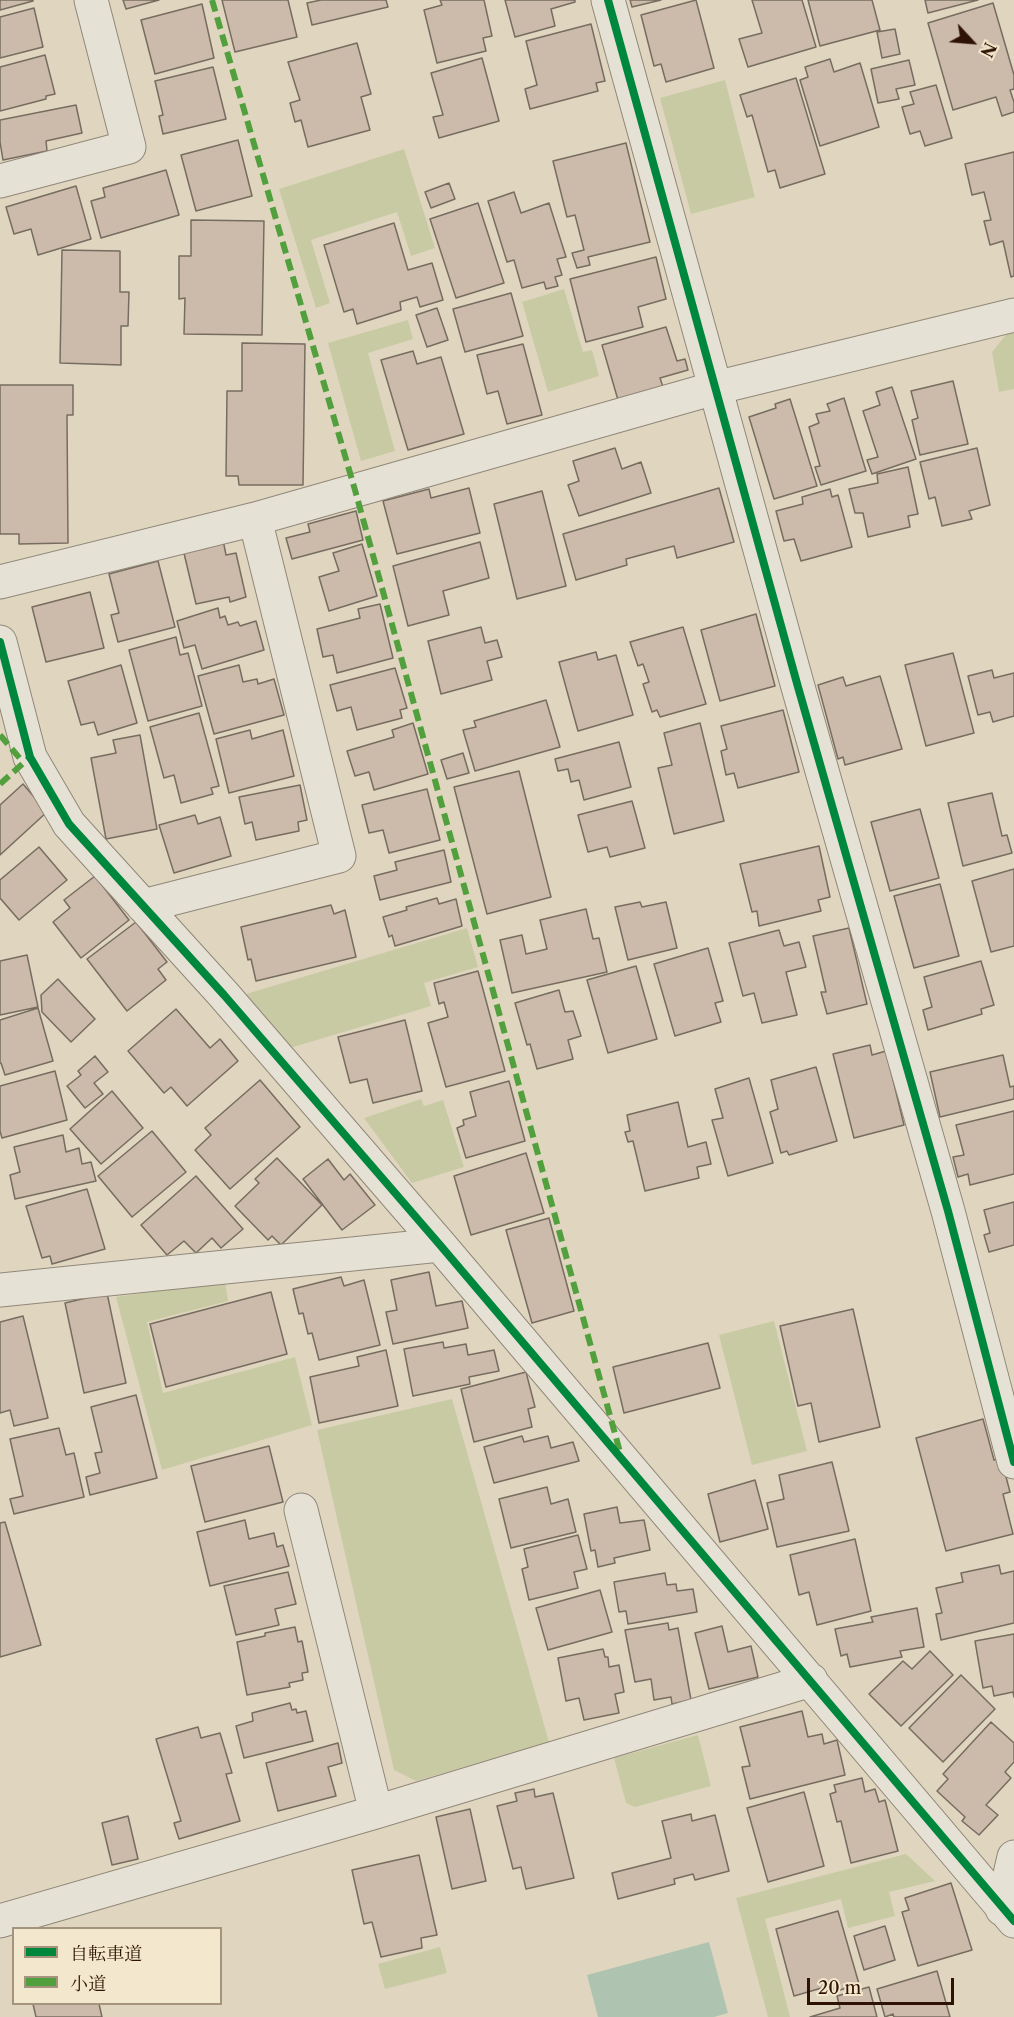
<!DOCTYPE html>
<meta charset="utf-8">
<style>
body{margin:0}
#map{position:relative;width:1014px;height:2017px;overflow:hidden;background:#e0d6bf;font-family:"Libre Caslon Text","Noto Serif JP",serif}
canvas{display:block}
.legend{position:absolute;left:12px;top:1927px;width:210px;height:78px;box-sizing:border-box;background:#f3e8cd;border:2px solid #a4937d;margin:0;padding:8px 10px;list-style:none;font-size:18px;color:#2e1304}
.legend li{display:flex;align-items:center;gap:12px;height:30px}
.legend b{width:30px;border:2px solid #a4937d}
.north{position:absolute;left:942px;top:12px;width:60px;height:60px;-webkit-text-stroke:4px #f3e8cd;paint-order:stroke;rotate:116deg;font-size:16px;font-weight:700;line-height:24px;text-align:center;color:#2e1304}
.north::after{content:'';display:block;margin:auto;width:21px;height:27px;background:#2e1304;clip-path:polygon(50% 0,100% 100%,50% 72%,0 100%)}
.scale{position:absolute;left:807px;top:1978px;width:147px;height:27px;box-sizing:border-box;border:3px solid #2e1304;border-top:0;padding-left:8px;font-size:18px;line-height:21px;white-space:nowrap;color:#2e1304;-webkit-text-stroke:4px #f3e8cd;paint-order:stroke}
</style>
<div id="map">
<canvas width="1014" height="2017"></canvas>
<ul class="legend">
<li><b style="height:8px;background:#00873e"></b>自転車道</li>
<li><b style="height:8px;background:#52a03d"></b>小道</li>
</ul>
<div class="north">N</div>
<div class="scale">20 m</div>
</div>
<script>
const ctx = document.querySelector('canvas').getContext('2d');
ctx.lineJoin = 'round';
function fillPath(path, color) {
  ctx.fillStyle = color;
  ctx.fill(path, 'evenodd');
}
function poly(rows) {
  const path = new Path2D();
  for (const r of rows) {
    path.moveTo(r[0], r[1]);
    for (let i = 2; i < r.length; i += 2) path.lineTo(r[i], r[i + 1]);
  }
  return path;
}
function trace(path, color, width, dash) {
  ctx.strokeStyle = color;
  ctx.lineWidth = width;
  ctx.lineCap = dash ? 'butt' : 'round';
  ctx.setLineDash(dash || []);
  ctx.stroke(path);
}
fillPath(poly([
 [725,80,755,197,691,214,660,98],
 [404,149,435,248,411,256,397,212,311,240,330,303,316,308,279,189],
 [564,289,583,352,592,350,599,376,548,392,522,302],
 [408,320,413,339,368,353,395,451,361,461,328,343],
 [1014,330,1014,389,999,392,992,352,1009,331],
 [467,928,478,967,424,983,431,1006,290,1048,246,994],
 [421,1099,424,1106,443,1100,464,1167,412,1183,364,1118],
 [225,1282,228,1301,147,1322,163,1393,295,1357,312,1425,162,1470,116,1297],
 [774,1321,807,1451,752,1465,719,1335],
 [452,1399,549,1742,416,1781,394,1770,317,1430],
 [698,1735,711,1786,635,1807,626,1803,614,1758],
 [906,1854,935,1881,889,1892,895,1916,848,1928,841,1899,765,1919,790,2017,768,2017,736,1898],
 [440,1947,447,1973,385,1989,378,1964]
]), '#c8caa4');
fillPath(poly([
 [709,1942,728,2013,714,2017,598,2017,587,1975]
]), '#aec4b0');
const building = poly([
 [0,0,33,0,33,1,0,10,0,0],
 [123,0,159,0,126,9,123,0],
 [222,0,288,0,297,37,235,52,222,0],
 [321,0,386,0,388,7,312,25,307,3,321,0],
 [440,0,484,0,492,36,483,38,486,51,437,63,424,10,442,5,440,0],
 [505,0,575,0,575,2,551,9,555,26,515,37,505,0],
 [630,0,661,0,632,7,630,0],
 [696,0,714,68,666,82,661,64,654,66,641,15,696,0],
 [752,0,802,0,816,47,748,67,739,39,762,33,752,0],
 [808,0,872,0,880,30,820,46,808,0],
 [925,0,978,0,928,13,925,0],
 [993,3,1014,75,1014,89,1010,90,1014,102,1014,112,1002,116,996,97,953,110,928,23,993,3],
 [202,4,214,58,155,74,141,20,202,4],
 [34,8,43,47,0,58,0,17,34,8],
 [591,24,605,81,596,83,598,91,530,109,525,89,537,85,526,41,591,24],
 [895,29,900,54,882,58,877,32,895,29],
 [357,43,371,94,361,97,370,130,308,147,301,120,295,122,290,103,300,100,288,62,357,43],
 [45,55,55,94,46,96,46,99,0,111,0,67,45,55],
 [482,58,499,121,439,138,433,117,443,115,431,73,482,58],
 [830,59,834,72,860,63,879,127,820,146,800,80,808,77,805,67,830,59],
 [909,60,915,85,896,89,899,99,878,103,871,69,909,60],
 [213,67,226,119,163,134,159,116,163,115,155,81,213,67],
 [796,78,825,174,780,188,775,170,768,172,752,115,747,117,740,95,796,78],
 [936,85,952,138,925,146,920,131,910,134,902,107,914,104,910,92,936,85],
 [76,105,82,133,46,141,47,151,3,160,0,142,0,120,76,105],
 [238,140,252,196,196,211,181,155,238,140],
 [626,143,650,242,588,257,590,265,577,268,572,253,584,250,575,215,567,217,553,161,626,143],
 [1014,152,1014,276,1011,277,1003,241,990,245,984,221,991,220,984,192,972,195,965,164,1014,152],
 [166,170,179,215,101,238,91,201,105,197,103,188,166,170],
 [449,183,455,199,431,208,425,192,449,183],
 [76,186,91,239,38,255,31,229,14,234,6,207,76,186],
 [514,192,521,213,549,203,566,257,557,259,562,275,555,277,558,286,546,289,544,282,522,288,514,260,507,262,488,201,514,192],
 [478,203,504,283,456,298,430,219,478,203],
 [191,220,264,221,262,335,184,334,185,298,179,299,179,256,191,256,191,220],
 [394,223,408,270,432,263,443,300,420,307,417,297,400,302,401,310,357,324,353,309,344,312,324,245,394,223],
 [62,250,120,251,120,292,129,292,128,326,121,326,121,365,60,363,62,250],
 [656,257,666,299,638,307,643,327,586,342,570,279,656,257],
 [511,293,523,336,465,352,453,309,511,293],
 [437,308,448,340,427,347,416,315,437,308],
 [666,327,677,361,685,359,688,370,660,378,663,387,618,400,602,345,666,327],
 [242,343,305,344,303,485,239,485,238,476,226,476,227,391,242,391,242,343],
 [523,344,542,415,507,424,498,391,487,394,477,355,523,344],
 [413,351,417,364,441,357,464,434,408,450,381,360,413,351],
 [953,381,968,444,920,455,912,420,918,418,911,391,953,381],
 [0,385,73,385,73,415,67,415,68,543,19,544,19,534,0,534,0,385],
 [892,387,916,459,872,474,867,460,878,457,863,411,880,405,876,392,892,387],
 [844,398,866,471,821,485,815,467,820,466,809,427,819,423,816,414,830,411,827,404,844,398],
 [790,399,817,486,774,499,749,417,776,408,775,404,790,399],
 [615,448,622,469,641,462,651,493,579,516,568,485,579,481,573,461,615,448],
 [977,448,990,505,969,511,972,519,942,526,935,497,929,499,920,462,977,448],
 [908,467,918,514,908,516,910,527,868,537,863,513,855,513,849,489,878,483,877,474,908,467],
 [469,488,480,533,397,554,383,501,429,489,431,498,469,488],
 [719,488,734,542,677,558,674,546,626,559,627,565,576,580,563,534,719,488],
 [830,489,832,497,838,495,852,547,801,561,794,539,784,541,776,511,803,504,802,497,830,489],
 [542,491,566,586,517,599,494,504,542,491],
 [356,511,363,540,292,559,286,538,310,532,308,524,356,511],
 [223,540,226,555,236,553,246,597,230,602,229,597,196,604,183,549,223,540],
 [480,542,489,578,443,591,449,615,408,626,393,566,480,542],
 [362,544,377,596,329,611,319,577,339,571,333,553,362,544],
 [158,561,175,627,118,642,111,615,119,613,109,574,158,561],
 [90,592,104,648,46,662,32,607,90,592],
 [380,604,393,658,337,673,333,655,323,657,317,629,360,618,358,609,380,604],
 [218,608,220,618,225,616,228,625,238,622,240,626,256,621,264,650,202,669,195,645,184,648,177,621,218,608],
 [756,614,775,686,720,701,701,630,756,614],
 [481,627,485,643,497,640,502,657,487,661,492,680,441,694,428,641,481,627],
 [683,627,706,704,660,717,657,710,652,712,643,684,649,682,643,664,638,666,630,642,683,627],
 [176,637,180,655,188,653,202,706,148,721,129,650,176,637],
 [596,652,598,660,616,655,633,715,578,731,559,662,596,652],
 [953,653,974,733,926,746,905,665,953,653],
 [121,665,137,723,98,735,94,722,81,725,68,681,121,665],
 [239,665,243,682,257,679,258,684,274,679,284,715,214,734,198,676,239,665],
 [395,668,407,708,400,710,402,718,357,730,351,707,337,711,330,685,395,668],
 [992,670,994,678,1014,673,1014,716,993,722,990,712,978,715,968,676,992,670],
 [880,676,902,749,845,765,843,757,838,759,818,685,843,677,846,686,880,676],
 [546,700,560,747,475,771,463,730,476,727,474,721,546,700],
 [783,710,799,772,738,788,734,773,726,775,721,751,727,749,721,726,783,710],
 [199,713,219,786,211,788,213,794,181,803,174,775,164,778,150,727,199,713],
 [413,723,428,774,374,790,369,772,355,776,347,751,394,737,392,730,413,723],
 [700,723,724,821,674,834,658,768,672,765,664,733,700,723],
 [250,730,252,739,283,730,294,776,229,793,216,739,250,730],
 [140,735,157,829,106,839,91,758,116,753,113,740,140,735],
 [619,742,631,787,584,800,579,780,571,782,568,769,558,771,555,759,619,742],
 [463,753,469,773,447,779,441,760,463,753],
 [519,771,551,897,487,914,454,787,519,771],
 [23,784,47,812,0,855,0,805,23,784],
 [300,785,307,820,298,822,299,831,256,840,252,822,245,824,239,797,300,785],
 [427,789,440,840,389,853,383,830,369,833,362,805,427,789],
 [992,793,1002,836,1007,835,1012,853,963,866,948,803,992,793],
 [632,801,645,848,610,857,607,847,588,852,578,815,632,801],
 [920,809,939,878,890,891,871,822,920,809],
 [195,815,198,824,220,817,231,856,174,873,159,825,195,815],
 [819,846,830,897,818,900,821,911,759,926,757,911,752,912,740,864,819,846],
 [39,847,67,880,19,920,0,898,0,880,39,847],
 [444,850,451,882,380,900,374,876,397,870,395,862,444,850],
 [1014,869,1014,946,991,952,972,881,1014,869],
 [95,876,129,920,81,958,53,922,70,908,64,900,95,876],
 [940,884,959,956,914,968,894,896,940,884],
 [437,898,439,904,456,899,462,926,395,946,392,935,389,937,383,917,407,910,406,907,437,898],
 [640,902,642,907,666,902,677,948,628,960,615,907,640,902],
 [331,905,334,914,345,910,356,957,256,981,251,959,248,960,241,927,331,905],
 [586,909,593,939,599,938,607,972,512,993,500,940,522,935,526,954,547,949,540,920,586,909],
 [136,922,167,962,158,969,166,980,127,1011,87,959,136,922],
 [849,928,867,1004,827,1014,821,992,826,992,813,936,849,928],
 [779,930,784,946,799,942,806,967,786,972,797,1015,762,1023,754,993,743,996,729,943,779,930],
 [708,948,723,1001,715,1003,721,1022,675,1036,654,964,708,948],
 [27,955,38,1007,0,1015,0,961,27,955],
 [981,961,994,1005,981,1009,982,1014,928,1030,923,1010,932,1007,924,977,981,961],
 [636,966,657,1039,608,1053,587,980,636,966],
 [478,971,505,1071,446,1087,428,1023,448,1017,444,1002,439,1004,434,983,478,971],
 [58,979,95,1019,71,1042,42,1012,41,995,58,979],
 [559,990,565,1012,573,1011,581,1036,568,1040,573,1059,537,1069,530,1044,527,1045,515,1003,559,990],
 [38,1008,53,1061,5,1075,1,1063,0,1063,0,1020,38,1008],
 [176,1009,210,1048,220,1039,238,1061,187,1106,171,1087,164,1093,128,1051,176,1009],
 [405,1020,422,1091,373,1103,367,1079,350,1083,338,1037,405,1020],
 [870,1045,872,1055,886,1051,904,1125,854,1138,833,1054,870,1045],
 [1003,1055,1010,1087,1014,1086,1014,1099,940,1117,930,1072,1003,1055],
 [95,1056,108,1072,94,1083,103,1094,85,1108,67,1086,81,1075,78,1071,95,1056],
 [816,1067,837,1141,789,1155,787,1151,781,1153,770,1112,778,1109,771,1080,816,1067],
 [55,1071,67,1120,2,1138,0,1131,0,1086,55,1071],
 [749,1078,773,1163,728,1176,712,1120,723,1118,715,1089,749,1078],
 [260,1080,300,1127,230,1189,195,1150,211,1135,205,1128,260,1080],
 [509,1081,525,1141,466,1158,457,1128,464,1125,463,1120,476,1116,470,1092,509,1081],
 [112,1091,143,1128,101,1164,70,1129,112,1091],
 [678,1102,688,1147,706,1142,711,1164,697,1167,699,1178,645,1191,633,1141,628,1142,625,1132,630,1131,627,1115,678,1102],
 [1014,1111,1014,1174,970,1185,968,1174,958,1177,953,1157,964,1155,956,1125,1014,1111],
 [152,1131,186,1172,132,1217,98,1176,152,1131],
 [63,1135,66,1152,79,1148,82,1164,91,1162,96,1181,15,1199,10,1175,20,1172,14,1147,63,1135],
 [526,1153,544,1213,471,1235,454,1176,526,1153],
 [277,1158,322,1205,281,1245,272,1236,268,1240,235,1206,259,1183,255,1179,277,1158],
 [328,1159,344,1180,350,1174,375,1205,342,1230,303,1179,328,1159],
 [196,1176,243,1229,221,1248,212,1238,196,1253,184,1241,167,1255,141,1225,196,1176],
 [87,1189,105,1249,52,1264,50,1256,42,1258,26,1206,87,1189],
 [1014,1202,1014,1245,989,1252,984,1235,990,1233,984,1210,1014,1202],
 [549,1218,574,1311,532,1323,506,1230,549,1218],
 [429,1272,436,1306,462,1301,468,1328,393,1344,386,1312,397,1310,391,1280,429,1272],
 [341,1277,344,1286,364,1280,380,1345,319,1360,312,1333,308,1334,303,1313,299,1314,293,1289,341,1277],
 [271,1292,287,1354,166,1387,150,1324,271,1292],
 [107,1293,126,1383,84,1393,65,1303,107,1293],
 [853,1309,880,1427,819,1442,811,1403,798,1406,780,1326,853,1309],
 [23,1316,48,1418,14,1426,10,1410,0,1413,0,1322,23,1316],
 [443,1342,444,1348,466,1344,468,1355,494,1350,499,1371,469,1377,470,1384,413,1396,404,1349,443,1342],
 [708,1343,720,1388,624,1413,613,1367,708,1343],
 [386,1350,398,1406,319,1423,310,1377,359,1366,357,1357,386,1350],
 [526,1372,535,1407,528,1409,532,1427,474,1442,461,1389,526,1372],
 [136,1395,157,1478,90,1495,86,1477,100,1473,95,1453,102,1452,91,1407,136,1395],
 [983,1419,994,1460,1001,1458,1010,1492,1003,1494,1013,1534,946,1551,916,1438,983,1419],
 [59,1428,66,1455,74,1453,84,1497,14,1514,10,1499,23,1496,10,1439,59,1428],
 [522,1436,524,1442,548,1436,551,1448,573,1442,579,1461,494,1483,484,1447,522,1436],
 [269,1446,283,1502,205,1522,191,1466,269,1446],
 [832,1462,849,1531,777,1547,767,1503,784,1499,779,1475,832,1462],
 [755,1480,768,1529,720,1542,708,1494,755,1480],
 [547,1487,551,1504,568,1499,576,1532,511,1548,499,1499,547,1487],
 [617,1507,620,1523,644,1520,650,1550,614,1558,615,1563,598,1567,595,1550,591,1551,584,1514,617,1507],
 [245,1520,249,1539,274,1533,277,1547,283,1545,289,1566,210,1586,197,1532,245,1520],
 [5,1522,41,1645,0,1657,0,1523,5,1522],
 [578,1535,587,1569,574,1572,578,1588,529,1600,522,1569,528,1567,524,1549,578,1535],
 [855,1539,871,1611,817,1625,809,1592,799,1595,790,1555,855,1539],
 [999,1565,1001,1574,1014,1571,1014,1623,941,1640,936,1614,942,1613,936,1588,963,1582,961,1573,999,1565],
 [288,1572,296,1604,275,1609,279,1625,236,1635,224,1586,288,1572],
 [665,1573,667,1585,676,1584,677,1591,693,1589,697,1612,628,1624,626,1611,619,1612,614,1582,665,1573],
 [600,1590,612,1632,548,1650,536,1608,600,1590],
 [917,1608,924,1647,900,1651,902,1657,850,1667,847,1654,841,1656,835,1629,873,1622,871,1617,917,1608],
 [668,1623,669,1630,678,1628,691,1700,672,1704,671,1697,654,1700,651,1679,635,1682,625,1630,668,1623],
 [722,1626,728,1652,751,1646,758,1677,709,1689,695,1633,722,1626],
 [295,1627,298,1642,302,1641,308,1672,302,1673,303,1680,289,1683,290,1687,247,1695,237,1642,265,1636,265,1633,295,1627],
 [1014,1634,1014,1697,1013,1692,994,1696,992,1686,983,1688,975,1641,1014,1634],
 [603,1649,605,1657,608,1657,609,1667,619,1665,624,1692,615,1694,619,1713,584,1720,579,1698,566,1701,558,1658,603,1649],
 [930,1651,953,1675,901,1726,869,1694,903,1661,912,1669,930,1651],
 [961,1675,995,1709,943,1762,909,1728,961,1675],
 [290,1703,292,1710,296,1709,297,1713,306,1711,313,1741,244,1758,236,1726,253,1721,252,1713,290,1703],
 [802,1711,808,1737,822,1734,824,1744,837,1740,845,1775,750,1799,742,1767,750,1766,740,1727,802,1711],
 [991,1722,1014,1743,1014,1762,1005,1772,1011,1778,986,1805,998,1815,979,1835,962,1821,965,1817,937,1791,948,1779,943,1774,991,1722],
 [198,1727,201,1738,220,1733,232,1773,226,1774,240,1821,179,1839,174,1823,181,1821,156,1739,198,1727],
 [338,1743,342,1763,328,1767,336,1796,278,1811,266,1763,338,1743],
 [862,1778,865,1792,875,1789,879,1802,885,1800,898,1851,851,1863,841,1821,837,1822,830,1794,836,1792,834,1785,862,1778],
 [534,1789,535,1797,553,1793,574,1878,526,1889,521,1867,513,1869,497,1806,517,1801,515,1793,534,1789],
 [804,1792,824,1866,768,1882,747,1808,804,1792],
 [470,1809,486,1881,452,1889,436,1817,470,1809],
 [691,1814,692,1821,715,1815,729,1871,695,1880,693,1874,674,1879,675,1884,618,1899,612,1873,671,1858,662,1821,691,1814],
 [128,1816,138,1859,112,1865,102,1823,128,1816],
 [419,1855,437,1935,421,1938,422,1948,381,1957,372,1922,364,1924,352,1870,419,1855],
 [951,1883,972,1950,918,1966,902,1912,909,1910,905,1898,951,1883],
 [838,1911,859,1984,834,1992,832,1985,794,1996,776,1929,838,1911],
 [885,1926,895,1960,864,1970,854,1936,885,1926],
 [937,1971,950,2017,894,2017,893,2014,885,2017,877,1989,937,1971],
 [869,1987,877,2017,810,2017,840,2008,837,1996,869,1987],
 [33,2004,99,2004,102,2017,36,2017,33,2004]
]);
fillPath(building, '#ccbaaa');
trace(building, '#766d60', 1.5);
const street = poly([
 [608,0,798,687,948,1211,1014,1462],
 [0,181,129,147,91,0],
 [0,582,255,519,715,388,1014,315],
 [0,642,30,757,69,824,224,995,440,1245,1014,1921],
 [143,906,339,856,255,519],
 [0,1290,440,1245],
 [301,1510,376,1812],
 [1002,1909,1014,1857],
 [0,1921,376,1812,811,1680]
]);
trace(street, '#908779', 35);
trace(street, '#e6e1d5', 33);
trace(poly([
 [212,0,355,490,620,1452],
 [0,735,23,762],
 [0,784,30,757]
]), '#52a03d', 6, [12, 6]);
trace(poly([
 [608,0,798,687,948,1211,1014,1462],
 [0,642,30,757,69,824,224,995,440,1245,1014,1921]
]), '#00873e', 8);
</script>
